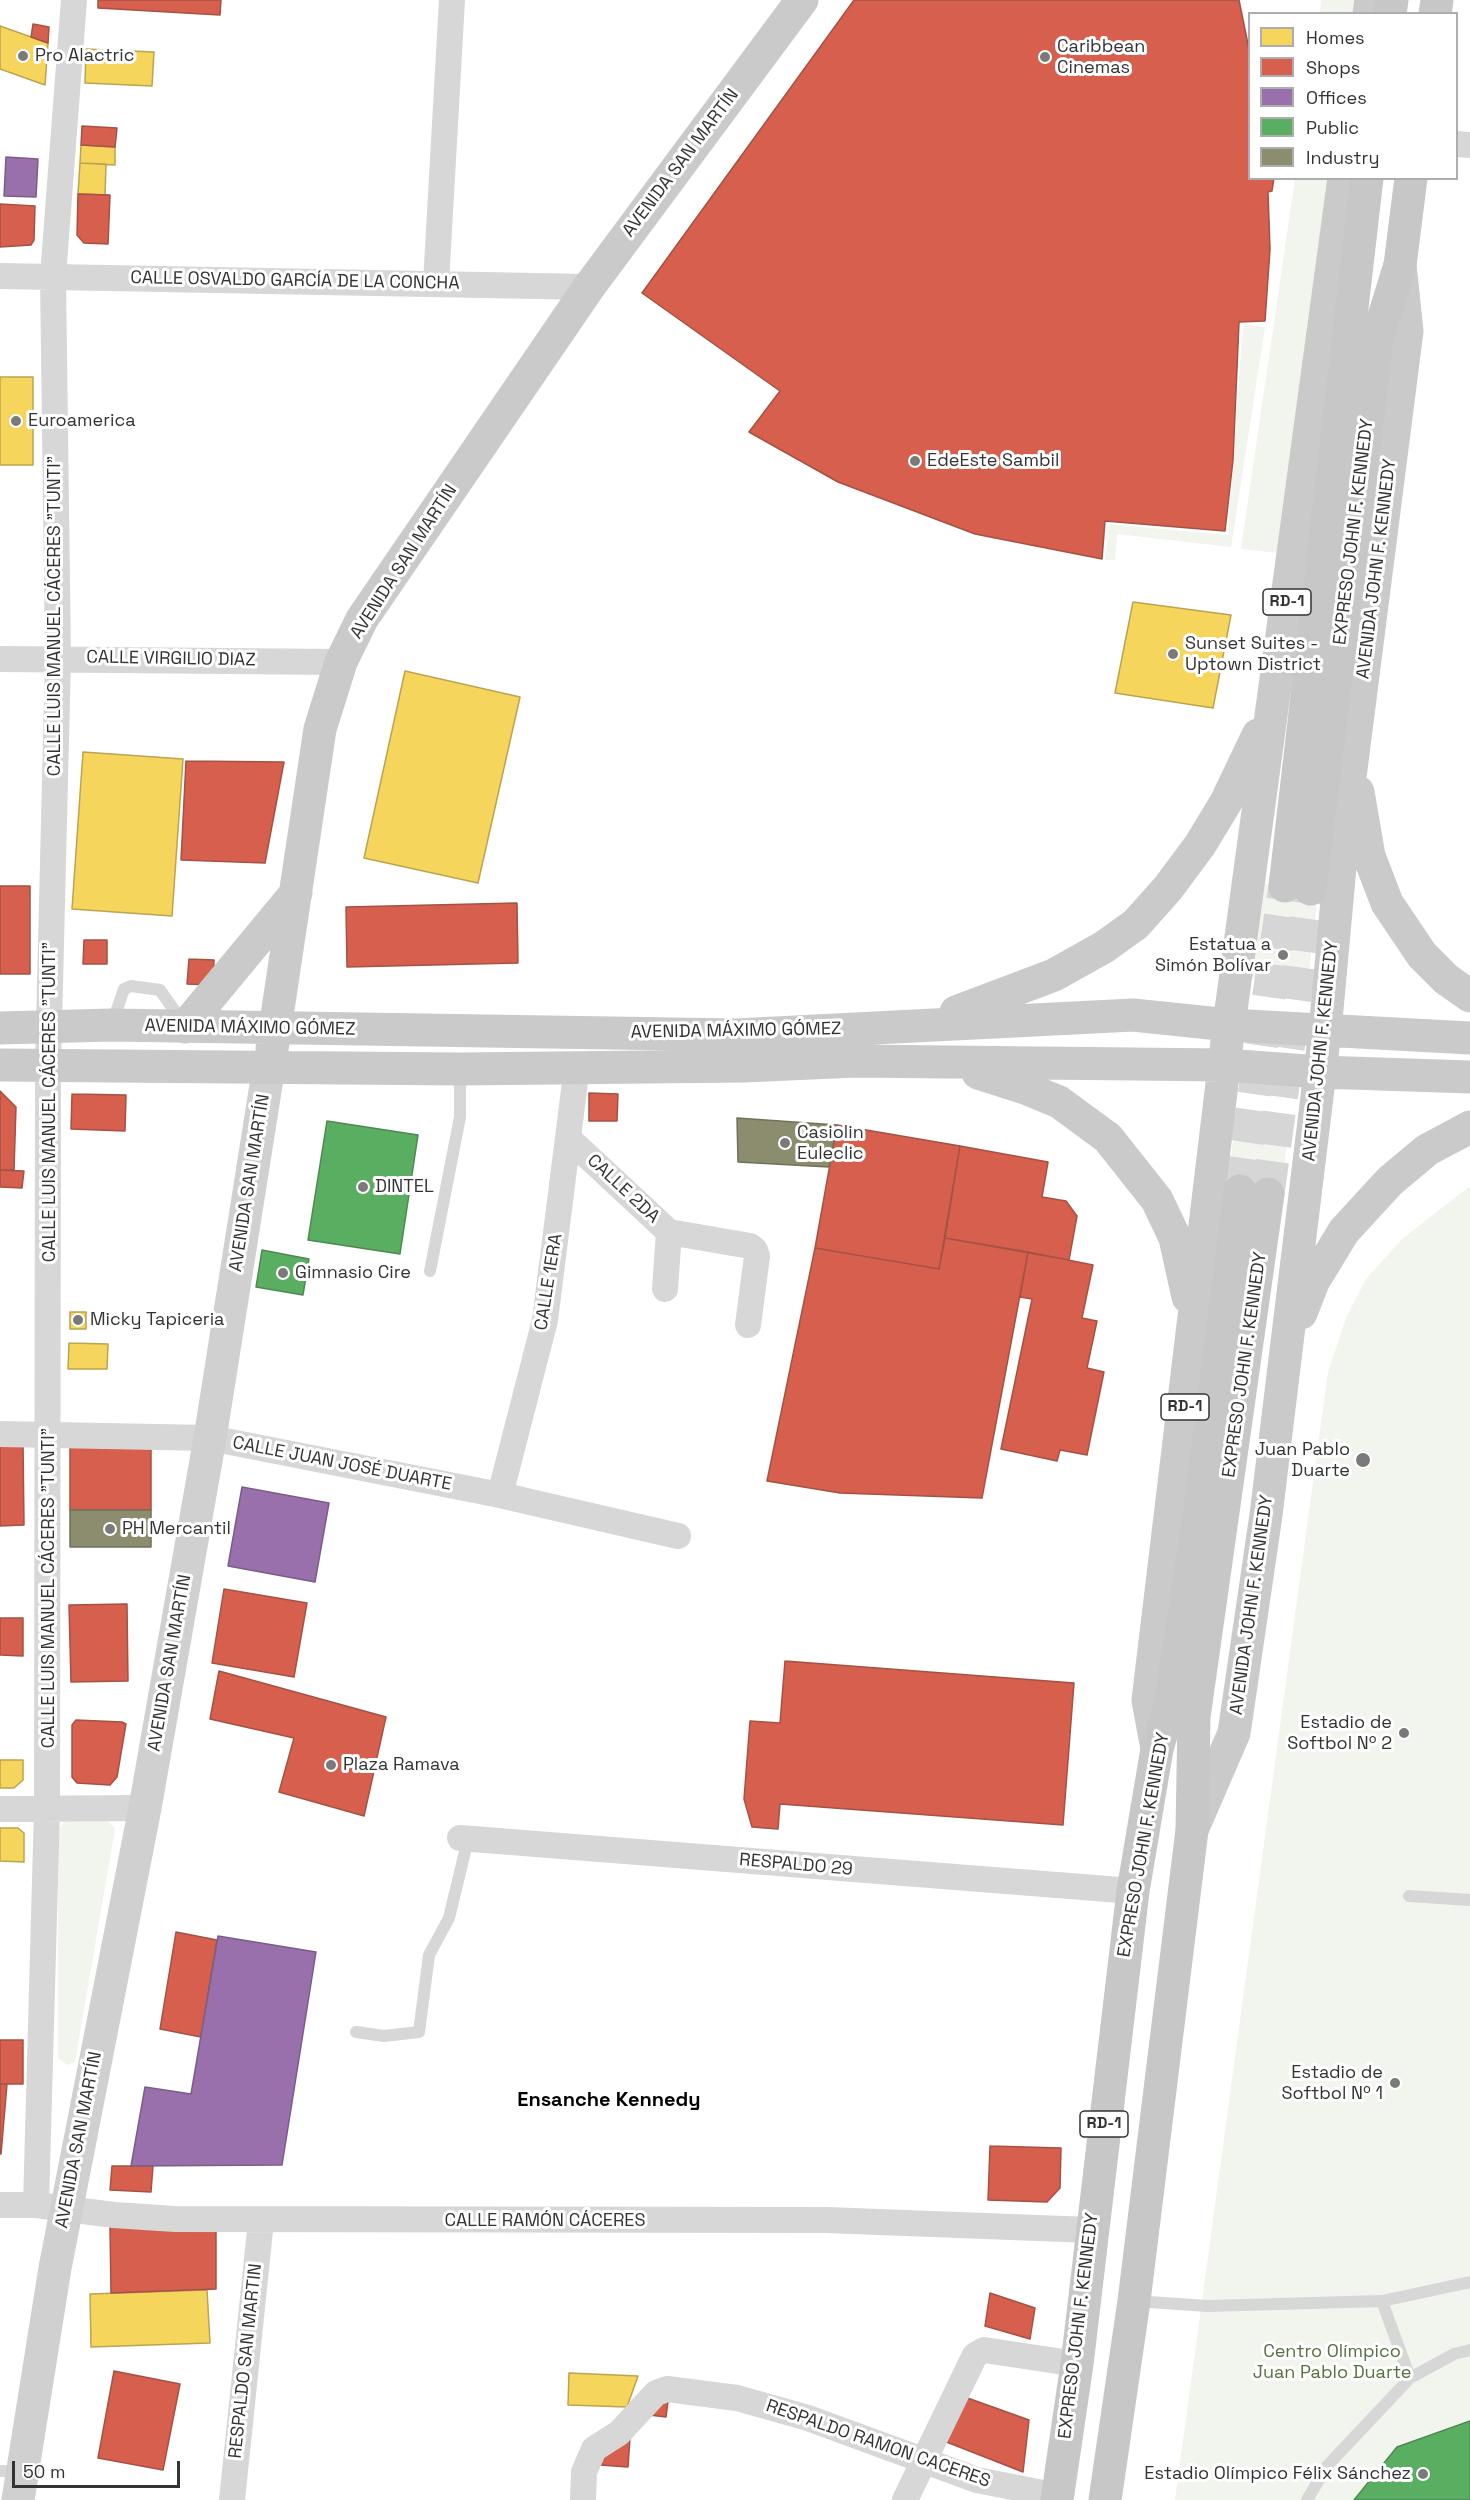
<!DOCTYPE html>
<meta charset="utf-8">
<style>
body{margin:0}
#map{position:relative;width:1470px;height:2500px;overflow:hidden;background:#fff;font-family:"Space Grotesk",sans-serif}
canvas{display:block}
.legend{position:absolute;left:1248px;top:12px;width:210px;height:168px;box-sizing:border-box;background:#fff;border:2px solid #adadad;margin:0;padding:8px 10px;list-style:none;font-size:18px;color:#333}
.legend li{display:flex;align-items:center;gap:12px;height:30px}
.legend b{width:30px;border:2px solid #adadad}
.scale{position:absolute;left:12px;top:2461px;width:168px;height:27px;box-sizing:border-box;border:3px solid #333;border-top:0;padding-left:8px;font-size:18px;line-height:21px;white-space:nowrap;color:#333;-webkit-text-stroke:4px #fff;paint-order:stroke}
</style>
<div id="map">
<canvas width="1470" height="2500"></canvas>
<ul class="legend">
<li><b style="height:16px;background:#f6d55c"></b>Homes</li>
<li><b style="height:16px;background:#d6604d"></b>Shops</li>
<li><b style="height:16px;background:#9970ab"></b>Offices</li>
<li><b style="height:16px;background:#5aae61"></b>Public</li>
<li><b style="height:16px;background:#8c8c6e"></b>Industry</li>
</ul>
<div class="scale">50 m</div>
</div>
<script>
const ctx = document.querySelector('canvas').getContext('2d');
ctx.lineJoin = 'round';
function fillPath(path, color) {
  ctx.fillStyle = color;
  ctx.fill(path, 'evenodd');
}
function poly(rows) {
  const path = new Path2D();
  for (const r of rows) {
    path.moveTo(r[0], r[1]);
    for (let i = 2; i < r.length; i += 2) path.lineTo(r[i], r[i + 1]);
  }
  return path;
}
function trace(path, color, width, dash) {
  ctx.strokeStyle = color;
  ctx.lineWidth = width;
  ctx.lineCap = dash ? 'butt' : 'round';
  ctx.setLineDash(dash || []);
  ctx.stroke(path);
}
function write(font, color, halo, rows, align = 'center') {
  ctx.font = font + ' "Space Grotesk",sans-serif';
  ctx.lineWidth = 6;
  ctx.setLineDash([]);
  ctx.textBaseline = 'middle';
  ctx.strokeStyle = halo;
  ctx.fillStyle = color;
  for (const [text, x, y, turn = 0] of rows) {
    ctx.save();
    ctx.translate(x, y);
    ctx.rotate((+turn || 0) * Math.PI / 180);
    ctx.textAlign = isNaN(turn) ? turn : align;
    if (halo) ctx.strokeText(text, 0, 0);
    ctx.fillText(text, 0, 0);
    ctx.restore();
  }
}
fillPath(poly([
 [1321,0,1362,0,1360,13,1320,14],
 [1295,179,1338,179,1288,554,1241,549],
 [1243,324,1265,327,1231,547,1117,534,1115,560,1105,560,1109,524,1228,535],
 [1261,884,1319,888,1309,971,1293,986,1278,990,1260,986,1249,974],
 [1250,1114,1273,1116,1289,1127,1281,1191,1228,1183,1234,1131],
 [1470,1186,1470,2500,1175,2500,1328,1372,1346,1318,1366,1279,1402,1239],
 [66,1818,106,1819,115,1829,75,2062,67,2065,58,2058,58,1831]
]), '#f1f5ed');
const homes = poly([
 [0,26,48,43,45,85,0,69,0,26],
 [86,49,154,52,152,86,85,83,86,49],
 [81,145,115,147,115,165,80,163,81,145],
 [80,163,106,164,105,195,78,194,80,163],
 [0,377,33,377,33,465,0,465,0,377],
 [1133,602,1231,615,1213,708,1115,693,1133,602],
 [405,671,520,697,478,883,364,858,405,671],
 [83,752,183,759,172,916,72,909,83,752],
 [70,1312,86,1312,86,1329,70,1329,70,1312],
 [69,1343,108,1344,107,1369,68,1369,69,1343],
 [0,1760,23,1760,23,1780,14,1788,0,1788,0,1760],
 [0,1828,18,1828,24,1833,24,1862,0,1861,0,1828],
 [207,2290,210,2343,91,2347,90,2294,207,2290],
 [569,2373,638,2376,627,2407,568,2405,569,2373]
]);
fillPath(homes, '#f6d55c');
trace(homes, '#bca450', 1.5);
const shops = poly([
 [98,0,221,0,220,15,98,8,98,0],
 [854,0,1239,0,1250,54,1250,178,1274,178,1272,191,1268,192,1270,249,1265,321,1239,322,1233,460,1225,531,1105,521,1102,559,975,534,838,482,749,432,780,391,642,293,854,0],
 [33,24,49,27,48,43,31,37,33,24],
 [82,126,117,128,115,147,81,145,82,126],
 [78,194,110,195,108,244,84,243,77,235,78,194],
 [0,204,35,206,34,240,31,245,0,247,0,204],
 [186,761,284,762,265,863,181,860,186,761],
 [0,886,30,886,30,974,0,974,0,886],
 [517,903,518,963,347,967,346,907,517,903],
 [84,940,107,940,107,964,83,964,84,940],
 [189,959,214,960,213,985,187,984,189,959],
 [0,1091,16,1107,14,1170,0,1170,0,1091],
 [589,1093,618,1094,617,1121,589,1121,589,1093],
 [72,1094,126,1095,125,1131,71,1129,72,1094],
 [837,1125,960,1146,939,1269,815,1248,837,1125],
 [960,1146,1048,1162,1042,1197,1066,1201,1077,1216,1069,1260,945,1238,960,1146],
 [0,1170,24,1171,22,1188,0,1187,0,1170],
 [945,1238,1028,1252,982,1498,840,1493,767,1481,815,1248,939,1269,945,1238],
 [1028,1252,1093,1265,1082,1318,1097,1321,1087,1368,1104,1372,1087,1455,1060,1450,1057,1461,1001,1449,1032,1299,1020,1297,1028,1252],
 [0,1437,23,1442,24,1525,0,1526,0,1437],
 [70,1446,151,1446,151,1510,70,1510,70,1446],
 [224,1589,307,1603,294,1677,212,1663,224,1589],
 [127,1604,128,1681,71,1682,69,1605,127,1604],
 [0,1618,23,1618,23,1656,0,1655,0,1618],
 [785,1661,1074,1683,1063,1825,780,1804,778,1829,752,1827,744,1799,750,1721,780,1723,785,1661],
 [219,1671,386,1717,364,1816,279,1792,294,1738,210,1719,219,1671],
 [76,1720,122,1722,126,1724,117,1777,110,1785,77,1783,72,1777,72,1725,76,1720],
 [176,1932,217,1940,201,2037,160,2029,176,1932],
 [0,2040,23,2040,23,2084,0,2084,0,2040],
 [0,2084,7,2084,1,2154,0,2154,0,2084],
 [990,2146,1061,2148,1060,2188,1047,2202,988,2200,990,2146],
 [112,2166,153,2166,151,2192,110,2190,112,2166],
 [110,2227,216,2227,216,2289,111,2293,110,2227],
 [990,2293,1035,2308,1030,2339,985,2326,990,2293],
 [114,2371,180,2384,163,2470,98,2458,114,2371],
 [669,2394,666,2417,649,2415,669,2394],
 [962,2396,1029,2420,1023,2472,944,2441,962,2396],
 [630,2437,628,2467,600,2465,601,2452,630,2437]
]);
fillPath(shops, '#d6604d');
trace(shops, '#a55245', 1.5);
const offices = poly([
 [6,157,38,159,36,197,4,196,6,157],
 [242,1487,329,1503,315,1582,228,1566,242,1487],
 [218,1936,316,1952,282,2165,131,2166,145,2087,191,2094,218,1936]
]);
fillPath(offices, '#9970ab');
trace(offices, '#7a5e87', 1.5);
const public = poly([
 [327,1121,418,1135,400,1254,308,1240,327,1121],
 [262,1250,309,1259,303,1295,256,1287,262,1250],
 [1470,2421,1470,2500,1354,2500,1397,2447,1470,2421]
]);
fillPath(public, '#5aae61');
trace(public, '#4e8953', 1.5);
const industry = poly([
 [737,1118,837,1125,829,1167,738,1162,737,1118],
 [70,1510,151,1510,151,1547,70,1547,70,1510]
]);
fillPath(industry, '#8c8c6e');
trace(industry, '#71715c', 1.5);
trace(poly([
 [1240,1191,1285,886],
 [1268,1194,1310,889]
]), '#d6d6d6', 33, [33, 16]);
trace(poly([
 [112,1024,124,989,131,986,160,990,183,1023],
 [430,1271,460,1117,460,1070],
 [1409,1896,1470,1900],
 [356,2032,384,2036,419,2032,429,1955,449,1918,468,1839],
 [1134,2301,1208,2306,1382,2301,1470,2282],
 [1382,2301,1410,2378],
 [0,2471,22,2471],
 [1307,2500,1327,2466,1410,2378,1454,2354,1470,2350]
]), '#d7d7d7', 12);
trace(poly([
 [1456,144,1470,145],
 [0,276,589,287],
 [436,283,452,0],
 [0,659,341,662],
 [569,1139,669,1232,750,1246,755,1250,757,1256,748,1325],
 [665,1289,669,1232],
 [0,1434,210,1438,500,1495,678,1536],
 [500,1495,545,1320,577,1066],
 [0,1809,145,1808],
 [460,1838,1133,1891],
 [0,2205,36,2205,114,2215,175,2219,826,2220,1091,2230],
 [36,2205,47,1808,48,1066,58,658,53,276,74,0],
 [232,2500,261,2221],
 [583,2500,584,2472,594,2449,619,2433,656,2393,667,2389,737,2398,808,2418,977,2480,1058,2496],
 [905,2500,975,2355,984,2350,1077,2364]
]), '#d7d7d7', 26);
trace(poly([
 [18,2500,55,2268,145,1808,210,1438,269,1066]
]), '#d0d0d0', 33);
trace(poly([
 [1369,14,1371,0],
 [1358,792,1369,856,1387,903,1422,955,1446,979,1470,996],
 [956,1012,1054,975,1104,947,1136,924,1168,888,1200,845,1226,802,1258,735],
 [185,1027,296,893],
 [0,1028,112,1025,736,1035,1133,1015,1229,1025,1470,1038],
 [272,1049,320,729,341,662,362,619,589,287,802,0],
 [0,1065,460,1069,744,1066,856,1061,1225,1065,1320,1072,1470,1077],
 [978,1073,1025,1088,1059,1102,1108,1138,1157,1200,1175,1238,1188,1297],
 [1301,1313,1313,1282,1344,1231,1390,1181,1427,1150,1470,1127],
 [1157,1749,1148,1700,1229,1025,1344,178],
 [1192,1830,1234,1733,1266,1515,1325,1031,1344,824,1407,331,1400,265]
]), '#cacaca', 33);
trace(poly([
 [1390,14,1392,0],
 [1435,14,1437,0],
 [1285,886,1367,178],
 [1310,889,1377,339,1400,265,1411,178],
 [1057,2500,1077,2364,1133,1891,1157,1749,1171,1701,1200,1509,1240,1191],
 [1105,2500,1134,2301,1192,1830,1194,1717,1268,1194]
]), '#c7c7c7', 33);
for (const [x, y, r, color] of [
 [23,56,6,"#7a7a7a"],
 [1045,57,6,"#7a7a7a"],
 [16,421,6,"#7a7a7a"],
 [915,461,6,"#7a7a7a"],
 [1173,654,6,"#7a7a7a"],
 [1283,955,6,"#7a7a7a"],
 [785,1143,6,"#7a7a7a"],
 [363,1187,6,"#7a7a7a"],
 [283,1273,6,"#7a7a7a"],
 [78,1320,6,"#7a7a7a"],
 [1363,1460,8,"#7a7a7a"],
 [110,1529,6,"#7a7a7a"],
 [1404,1733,6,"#7a7a7a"],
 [331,1765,6,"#7a7a7a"],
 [1395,2083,6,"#7a7a7a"],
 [1423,2474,6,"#7a7a7a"]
]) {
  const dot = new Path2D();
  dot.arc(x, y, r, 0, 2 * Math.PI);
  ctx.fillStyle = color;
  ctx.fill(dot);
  trace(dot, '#fff', 2);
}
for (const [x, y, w] of [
 [1287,602,48],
 [1185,1407,48],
 [1104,2124,48]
]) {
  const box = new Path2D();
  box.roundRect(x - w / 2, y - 13, w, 26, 4.5);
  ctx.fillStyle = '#fff';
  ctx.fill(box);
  trace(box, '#333', 1.5);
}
write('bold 16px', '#333', null, [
 ["RD-1",1287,602],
 ["RD-1",1185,1407],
 ["RD-1",1104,2124]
]);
write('18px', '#333', '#fff', [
 ["Caribbean",1057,47],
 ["Cinemas",1057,68],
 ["Pro Alactric",35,56],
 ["Euroamerica",28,421],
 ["EdeEste Sambil",927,461],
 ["Sunset Suites -",1185,644],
 ["Uptown District",1185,665],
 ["Estatua a",1271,945,"right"],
 ["Simón Bolívar",1271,966,"right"],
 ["Casiolin",797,1133],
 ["Euleclic",797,1154],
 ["DINTEL",375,1187],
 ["Gimnasio Cire",295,1273],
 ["Micky Tapiceria",90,1320],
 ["Juan Pablo",1350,1450,"right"],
 ["Duarte",1350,1471,"right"],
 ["PH Mercantil",122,1529],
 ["Estadio de",1392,1723,"right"],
 ["Softbol Nº 2",1392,1744,"right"],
 ["Plaza Ramava",343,1765],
 ["Estadio de",1383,2073,"right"],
 ["Softbol Nº 1",1383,2094,"right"],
 ["Estadio Olímpico Félix Sánchez",1411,2474,"right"]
], 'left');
write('18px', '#333', '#fff', [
 ["AVENIDA SAN MARTÍN",681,163,-53],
 ["CALLE OSVALDO GARCÍA DE LA CONCHA",295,281,1],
 ["EXPRESO JOHN F. KENNEDY",1354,532,-83],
 ["AVENIDA SAN MARTÍN",404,562,-57],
 ["AVENIDA JOHN F. KENNEDY",1377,569,-83],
 ["CALLE LUIS MANUEL CÁCERES \"TUNTI\"",55,616,-90],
 ["CALLE VIRGILIO DIAZ",171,659,1],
 ["AVENIDA MÁXIMO GÓMEZ",250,1028,1],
 ["AVENIDA MÁXIMO GÓMEZ",736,1031,-1],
 ["AVENIDA JOHN F. KENNEDY",1321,1051,-84],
 ["CALLE LUIS MANUEL CÁCERES \"TUNTI\"",50,1102,-90],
 ["AVENIDA SAN MARTÍN",250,1183,-81],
 ["CALLE 2DA",623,1189,43],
 ["CALLE 1ERA",549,1282,-81],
 ["EXPRESO JOHN F. KENNEDY",1245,1365,-82],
 ["CALLE JUAN JOSÉ DUARTE",342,1464,11],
 ["CALLE LUIS MANUEL CÁCERES \"TUNTI\"",49,1588,-90],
 ["AVENIDA JOHN F. KENNEDY",1252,1605,-82],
 ["AVENIDA SAN MARTÍN",170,1663,-80],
 ["EXPRESO JOHN F. KENNEDY",1144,1845,-80],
 ["RESPALDO 29",796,1865,5],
 ["AVENIDA SAN MARTÍN",79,2140,-79],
 ["CALLE RAMÓN CÁCERES",545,2221],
 ["EXPRESO JOHN F. KENNEDY",1079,2326,-83],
 ["RESPALDO SAN MARTIN",246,2361,-84],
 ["RESPALDO RAMON CACERES",878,2444,19]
]);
write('18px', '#56703f', '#fff', [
 ["Centro Olímpico",1332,2352],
 ["Juan Pablo Duarte",1332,2373]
]);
write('bold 20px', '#000', '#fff', [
 ["Ensanche Kennedy",609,2101]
]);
</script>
